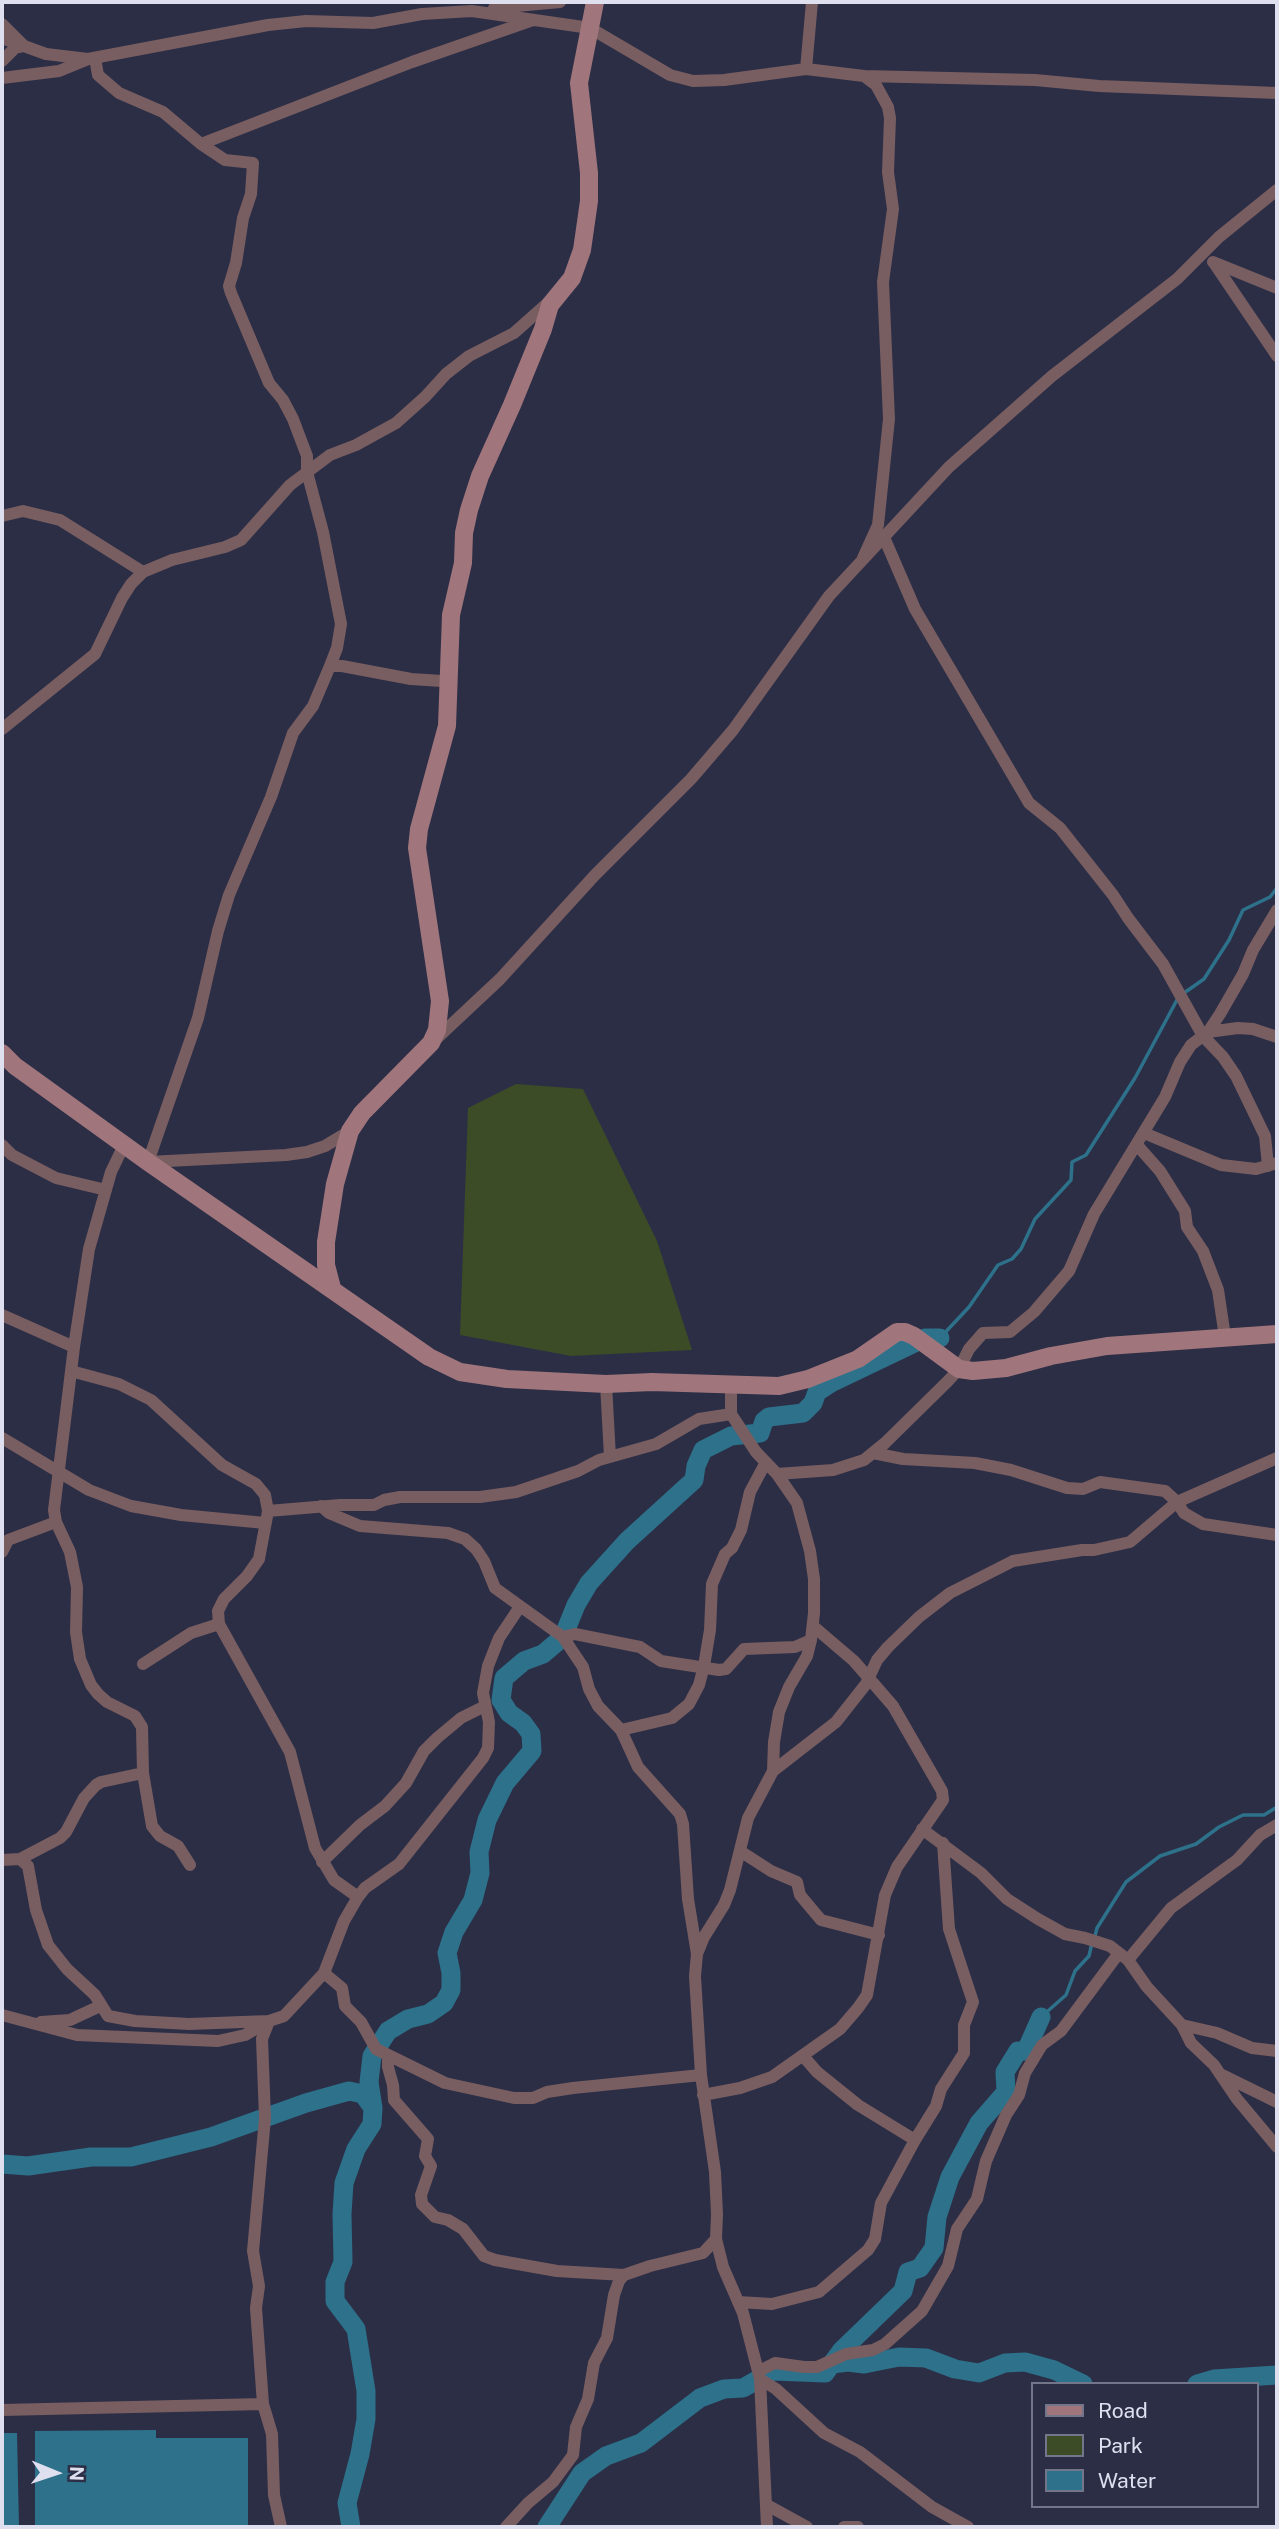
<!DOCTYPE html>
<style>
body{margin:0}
#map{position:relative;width:1279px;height:2529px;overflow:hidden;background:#2c2e46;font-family:"Public Sans",sans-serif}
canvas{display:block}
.frame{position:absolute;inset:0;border:4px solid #dee0f0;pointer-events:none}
.legend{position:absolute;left:1031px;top:2382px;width:228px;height:126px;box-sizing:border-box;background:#2c2e46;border:2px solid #73758a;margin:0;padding:9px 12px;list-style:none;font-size:21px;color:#dee0f0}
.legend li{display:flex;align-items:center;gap:14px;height:35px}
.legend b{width:35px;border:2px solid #73758a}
.north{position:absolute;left:21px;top:2438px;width:70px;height:70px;-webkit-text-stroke:5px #2c2e46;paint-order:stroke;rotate:92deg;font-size:19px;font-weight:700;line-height:28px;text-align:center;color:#dee0f0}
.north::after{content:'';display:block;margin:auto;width:24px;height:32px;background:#dee0f0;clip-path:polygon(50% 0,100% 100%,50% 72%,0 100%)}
</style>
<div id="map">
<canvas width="1279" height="2529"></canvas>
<div class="frame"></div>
<ul class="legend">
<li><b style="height:9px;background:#a0767c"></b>Road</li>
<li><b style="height:19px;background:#3c4c26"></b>Park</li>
<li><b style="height:19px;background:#2d718a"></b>Water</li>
</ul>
<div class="north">N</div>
</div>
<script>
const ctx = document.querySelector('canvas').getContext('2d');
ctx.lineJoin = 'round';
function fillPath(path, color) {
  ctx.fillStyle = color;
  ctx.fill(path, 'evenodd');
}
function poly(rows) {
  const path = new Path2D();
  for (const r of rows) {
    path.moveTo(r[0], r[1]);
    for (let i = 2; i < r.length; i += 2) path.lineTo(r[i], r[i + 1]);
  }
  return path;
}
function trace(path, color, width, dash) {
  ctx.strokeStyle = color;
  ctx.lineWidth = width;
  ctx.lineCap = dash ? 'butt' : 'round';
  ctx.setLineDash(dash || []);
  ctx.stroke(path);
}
fillPath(poly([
 [516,1084,583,1089,657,1241,692,1350,571,1356,460,1335,468,1108]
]), '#3c4c26');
fillPath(poly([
 [156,2430,156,2438,248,2438,248,2527,35,2527,35,2431],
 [2,2433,17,2433,19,2527,2,2527]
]), '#2d718a');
trace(poly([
 [1184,993,1204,979,1229,940,1243,910,1270,897,1277,888],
 [940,1338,969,1307,998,1265,1012,1259,1021,1249,1035,1219,1071,1180,1072,1162,1086,1155,1135,1078,1178,998],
 [1095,1936,1097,1928,1126,1882,1160,1856,1196,1844,1219,1827,1243,1815,1264,1815,1277,1807],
 [1041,2017,1066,1995,1075,1971,1089,1956,1092,1943]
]), '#2d718a', 3.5);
trace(poly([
 [2,2164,28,2166,91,2157,131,2157,211,2137,306,2103,349,2091,363,2094,373,2108],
 [832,2364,848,2362,864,2364,899,2357,926,2358,955,2369,979,2373,1005,2363,1025,2362,1054,2370,1083,2384],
 [1197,2384,1214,2379,1277,2375],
 [351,2527,347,2503,360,2454,366,2419,366,2391,356,2329,335,2301,335,2282,343,2262,342,2214,344,2183,356,2149,372,2124,373,2108,369,2082,372,2056,388,2031,408,2019,428,2014,444,2003,451,1990,451,1973,447,1953,454,1932,473,1900,480,1873,479,1852,487,1820,505,1783,532,1751,531,1734,523,1723,509,1713,501,1700,504,1678,524,1661,543,1654,563,1637,576,1605,589,1583,627,1541,694,1480,696,1466,703,1450,731,1436,760,1433,764,1421,769,1417,803,1413,813,1403,817,1392,831,1383,925,1338,940,1338],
 [547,2527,582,2473,606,2456,641,2443,700,2398,724,2389,743,2388,773,2371,825,2373,842,2350,903,2291,908,2272,920,2268,934,2248,937,2217,950,2177,979,2123,1006,2092,1005,2072,1018,2051,1026,2051,1041,2017]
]), '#2d718a', 19);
trace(poly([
 [494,8,560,2],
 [2,24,24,46,15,48,2,61],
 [2,38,46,54,88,59,268,25,306,21,373,23,422,14,472,11,590,28,670,75,693,81,724,80,806,69,864,76,876,85,888,107,890,118,888,172,893,209,883,282,889,419,878,525,863,558],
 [95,58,98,75,119,93,163,112,201,144,225,160,253,163,251,194,243,218,236,263,229,286,231,293,269,383,283,400,293,419,307,456,307,472,323,532,341,624,337,648,330,666,313,706,293,733,271,797,229,895,218,931,198,1018,148,1162,286,1155,307,1152,325,1146,350,1131],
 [806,69,812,2],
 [864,76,1035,80,1099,86,1277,93],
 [2,78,59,71,86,60],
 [201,144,412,62,533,20],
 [1213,262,1277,288],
 [1214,263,1277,356],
 [2,516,23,511,60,520,143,572],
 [883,535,915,609,1029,803,1060,828,1113,895,1128,918,1163,964,1203,1036,1223,1057,1236,1076,1265,1136,1268,1166],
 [330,666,342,666,411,679,442,681,449,684],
 [2,729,95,654,122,598,131,584,143,572,172,560,225,547,241,540,290,485,330,455,356,445,396,423,425,397,446,374,469,356,514,333,550,301],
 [1208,1032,1238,1028,1253,1029,1277,1037],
 [436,1039,500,979,595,875,691,779,733,730,829,596,949,467,1052,376,1177,279,1219,237,1277,190],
 [1144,1133,1221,1165,1256,1169,1277,1163],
 [2,1145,12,1155,56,1178,106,1190],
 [124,1145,111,1172,89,1249,74,1347,54,1510,56,1522,70,1552,77,1587,76,1632,80,1659,91,1685,98,1694,107,1702,135,1716,142,1727,143,1773],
 [1137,1145,1160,1171,1185,1211,1187,1227,1203,1251,1218,1290,1225,1337],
 [2,1315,74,1347],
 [71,1371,119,1384,151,1400,222,1465,256,1484,265,1495,268,1511,259,1559,247,1576,224,1599,218,1611,219,1624,191,1633,143,1664],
 [606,1384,610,1457],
 [731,1385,731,1414,756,1452,777,1474,797,1503,810,1551,814,1579,814,1613,811,1640,807,1656,789,1687,779,1712,774,1742,773,1771,748,1818,730,1890,724,1905,704,1937,697,1954,695,1976,701,2075,715,2172,717,2214,716,2239,723,2267,743,2313,760,2379,767,2527],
 [2,1438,89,1490,131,1506,181,1515,265,1523],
 [873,1453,903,1459,975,1463,1011,1470,1067,1488,1083,1489,1100,1482,1165,1491,1177,1502,1184,1513,1203,1524,1277,1535],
 [777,1474,833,1470,864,1460,885,1443,948,1381,959,1369,969,1349,983,1333,1010,1332,1034,1312,1069,1271,1094,1214,1165,1097,1180,1062,1191,1045,1208,1032,1220,1014,1243,974,1253,950,1277,910],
 [321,1506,329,1513,360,1526,448,1533,465,1539,476,1549,484,1561,495,1588,563,1637,583,1667,589,1689,598,1706,621,1730,638,1767,680,1814,683,1824,688,1899,697,1954],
 [268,1511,340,1505,374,1505,384,1500,400,1497,480,1497,516,1492,578,1471,599,1460,656,1444,699,1419,731,1414],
 [2,1552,8,1540,56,1522],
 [219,1624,290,1752,315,1848,334,1880,358,1897],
 [563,1637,575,1634,640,1647,661,1661,719,1670,726,1669,744,1649,795,1647,811,1640],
 [621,1730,672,1718,689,1704,699,1685,704,1666,710,1630,712,1584,725,1554,732,1548,741,1530,750,1492,766,1462],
 [773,1771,836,1722,866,1684,877,1660,888,1647,919,1617,950,1593,1013,1561,1082,1550,1094,1550,1130,1542,1177,1502,1277,1458],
 [922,1829,981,1873,1007,1899,1038,1919,1065,1934,1085,1938,1110,1946,1128,1960,1147,1987,1182,2025,1191,2043,1214,2065,1237,2099,1277,2147],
 [740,1851,771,1871,797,1882,800,1895,821,1920,879,1935],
 [20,1859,60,1838,66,1832,84,1798,96,1785,101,1782,143,1773,152,1826,160,1836,178,1846,190,1865],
 [2,1860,20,1859,28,1866,36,1910,48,1945,67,1969,95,1995,108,2016,135,2021,189,2024,269,2021,262,2039,265,2118,253,2251,259,2286,256,2308,263,2404,272,2434,274,2495,281,2527],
 [322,1862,360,1825,385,1806,406,1783,424,1751,437,1738,461,1718,485,1706],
 [1128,1960,1171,1908,1237,1860,1260,1835,1277,1825],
 [324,1973,342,1988,345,2006,361,2022,376,2049,445,2083,514,2098,533,2098,547,2092,573,2088,701,2075],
 [2,2015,77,2035,218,2041,245,2035,269,2021,284,2016,324,1973,344,1921,358,1897,365,1888,399,1864,483,1758,488,1748,489,1722,483,1693,488,1666,499,1638,519,1608],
 [41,2022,70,2020,100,2006],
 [1182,2025,1217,2033,1252,2048,1277,2051],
 [388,2055,388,2067,393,2085,394,2100,428,2139,425,2156,431,2166,421,2195,422,2204,435,2217,448,2220,463,2229,484,2256,495,2260,557,2271,624,2275],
 [1222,2075,1277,2102],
 [703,2095,740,2088,772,2077,840,2029,858,2008,867,1995,885,1895,897,1867,943,1800,942,1791,893,1706,854,1661,813,1626],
 [915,2140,936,2106,941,2089,964,2053,964,2025,973,2002,949,1929,943,1843],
 [738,2302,772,2304,819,2292,868,2250,875,2239,881,2203,915,2140,858,2105,817,2072,804,2057],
 [759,2371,775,2363,804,2367,817,2367,846,2354,873,2350,885,2344,922,2311,948,2266,957,2229,977,2199,986,2161,1006,2115,1019,2095,1025,2073,1042,2045,1061,2031,1119,1953],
 [760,2379,776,2389,824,2433,860,2452,932,2507,968,2527],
 [2,2410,263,2404],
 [767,2505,807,2527],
 [506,2527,528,2503,553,2482,573,2455,576,2427,588,2399,594,2363,607,2338,614,2295,619,2281,624,2275,650,2266,703,2253,716,2239],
 [844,2527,858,2527]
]), '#785e61', 12);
trace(poly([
 [2,1053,15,1066,148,1162,429,1357,460,1372,507,1379,606,1384,652,1382,779,1386,808,1379,858,1359,897,1332,905,1332,914,1336,959,1369,973,1371,1006,1368,1051,1356,1107,1346,1277,1334],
 [332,1288,326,1265,326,1242,335,1184,350,1131,362,1113,431,1043,437,1030,440,1001,417,848,419,829,447,726,451,615,463,563,464,533,469,510,480,476,512,405,543,329,550,305,572,278,582,250,589,201,589,173,579,83,595,2]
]), '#a0767c', 18);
</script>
